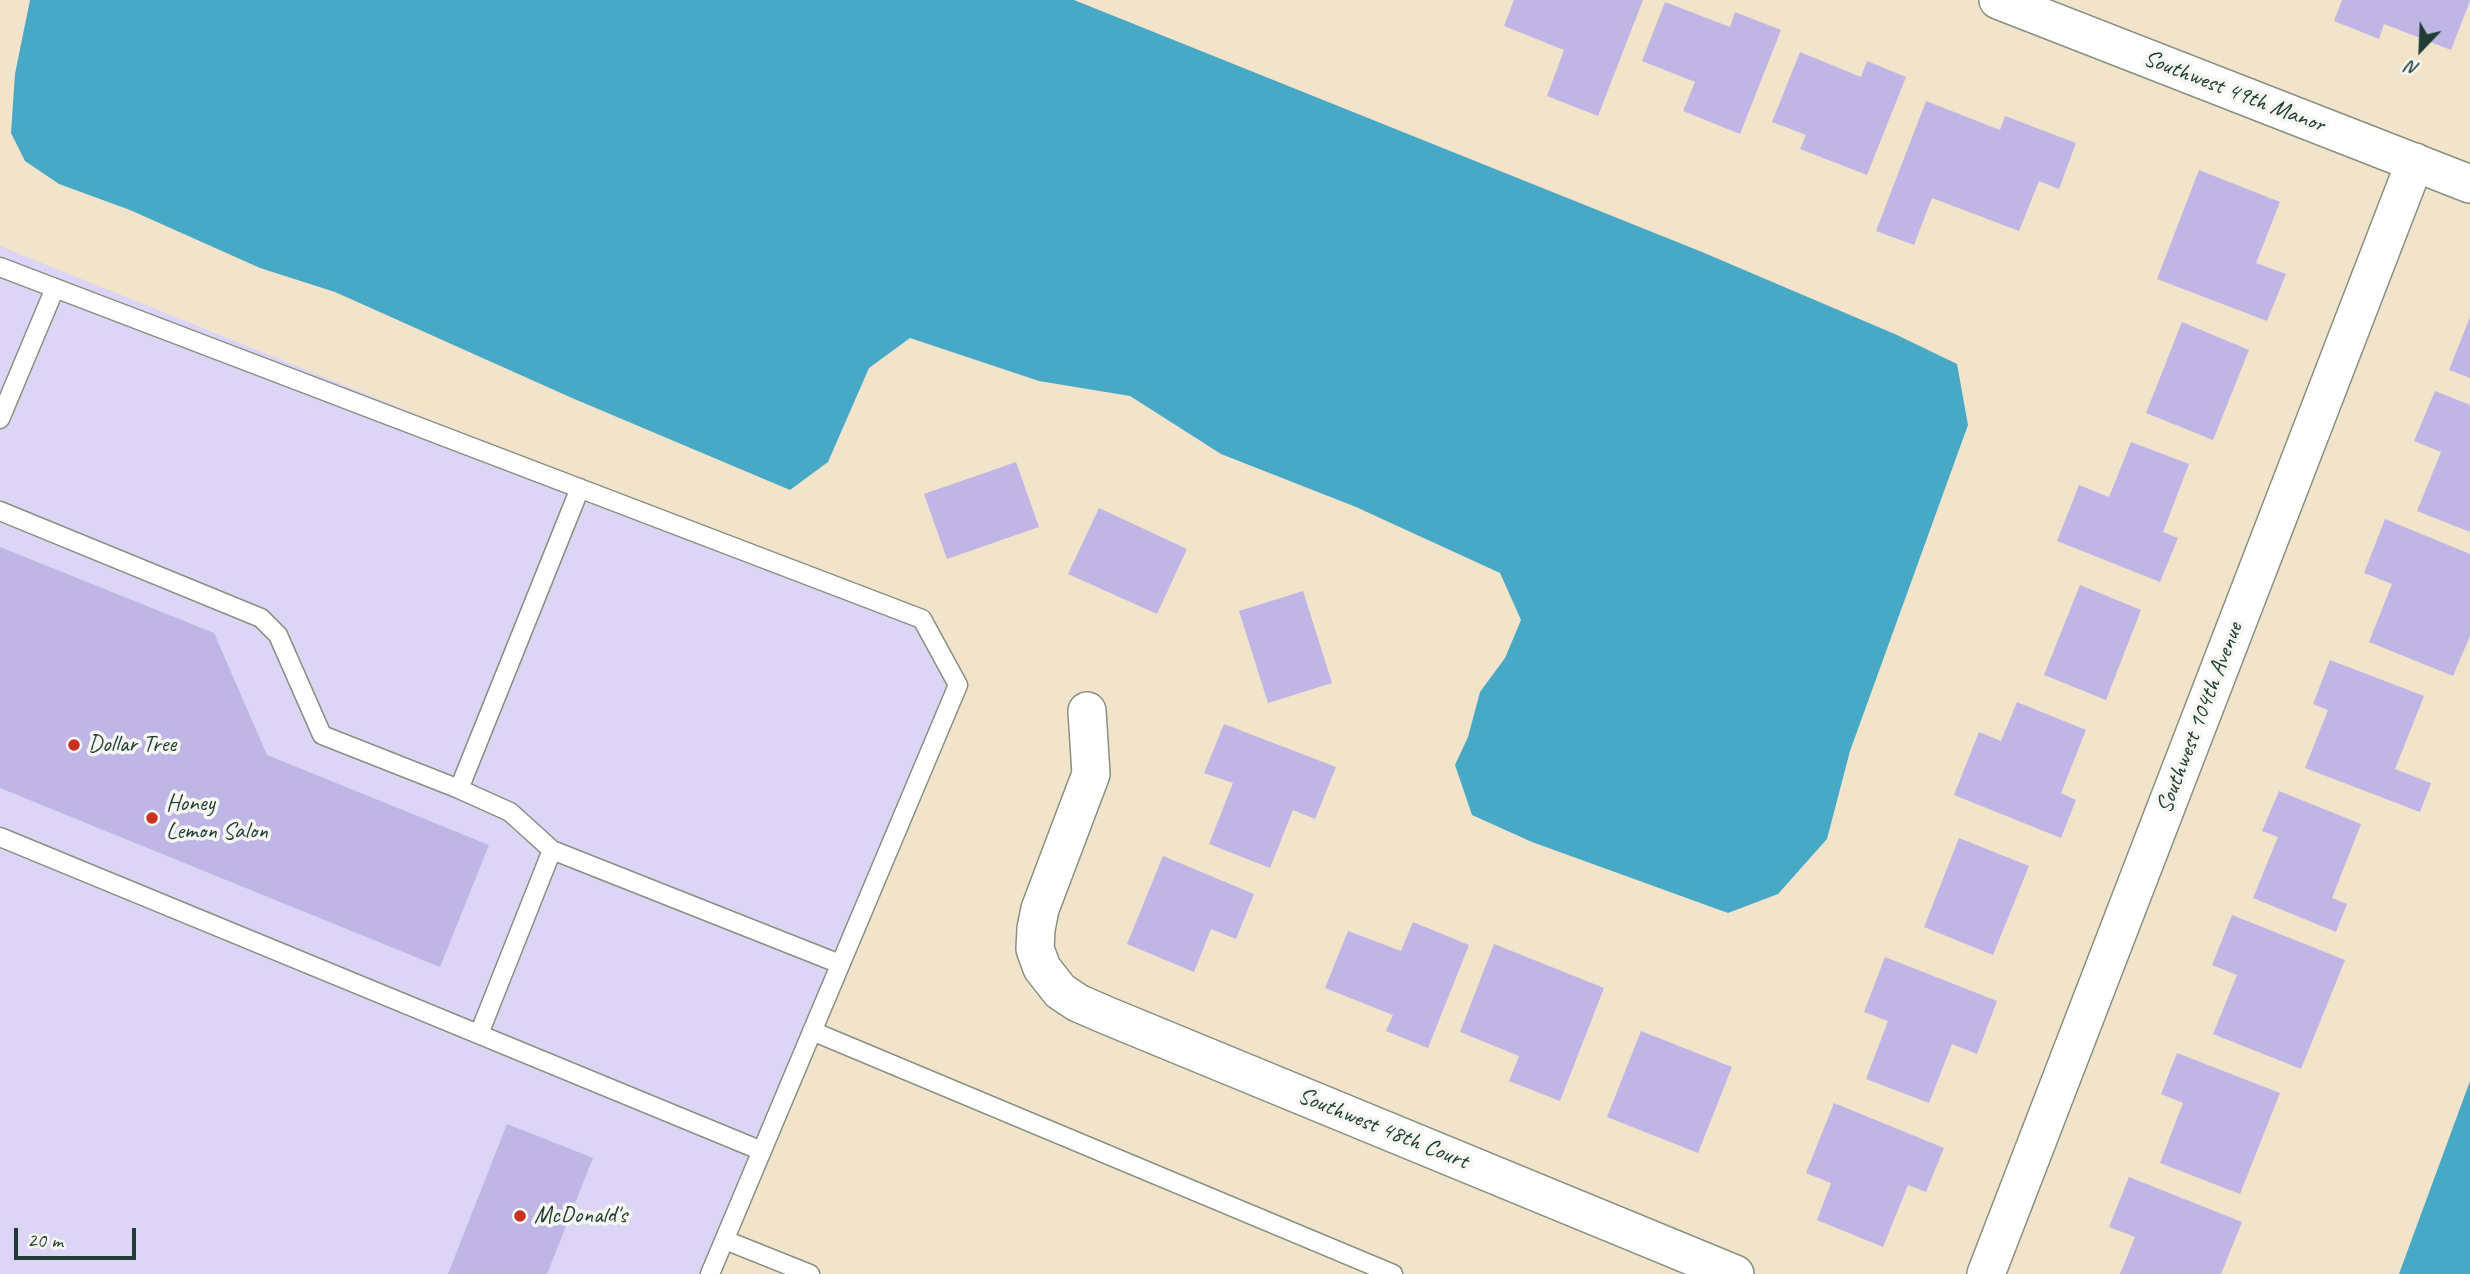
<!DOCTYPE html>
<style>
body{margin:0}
#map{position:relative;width:2470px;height:1274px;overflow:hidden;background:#f1e4cb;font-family:Caveat,sans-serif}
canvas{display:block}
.north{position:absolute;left:2386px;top:14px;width:70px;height:70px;-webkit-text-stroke:5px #f6f6f2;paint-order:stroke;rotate:203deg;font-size:19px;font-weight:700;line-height:28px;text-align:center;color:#1f3d34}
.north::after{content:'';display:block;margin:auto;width:24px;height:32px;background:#1f3d34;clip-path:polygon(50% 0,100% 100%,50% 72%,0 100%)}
.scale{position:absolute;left:14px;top:1228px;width:122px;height:32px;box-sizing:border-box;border:4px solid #1f3d34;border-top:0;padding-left:9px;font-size:21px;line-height:24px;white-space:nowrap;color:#1f3d34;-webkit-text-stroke:5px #f6f6f2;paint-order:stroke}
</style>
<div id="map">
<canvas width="2470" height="1274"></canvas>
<div class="north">N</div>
<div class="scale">20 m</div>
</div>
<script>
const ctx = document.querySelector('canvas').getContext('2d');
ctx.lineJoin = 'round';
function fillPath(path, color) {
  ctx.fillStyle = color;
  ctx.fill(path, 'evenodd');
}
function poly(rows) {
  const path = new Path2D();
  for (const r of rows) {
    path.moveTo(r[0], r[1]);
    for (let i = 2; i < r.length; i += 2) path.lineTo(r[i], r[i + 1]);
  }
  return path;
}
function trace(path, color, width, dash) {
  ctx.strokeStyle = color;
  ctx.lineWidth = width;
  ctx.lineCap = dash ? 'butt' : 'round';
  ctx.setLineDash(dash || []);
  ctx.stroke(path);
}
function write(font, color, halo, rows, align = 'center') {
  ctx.font = font + ' Caveat,sans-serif';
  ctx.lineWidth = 7;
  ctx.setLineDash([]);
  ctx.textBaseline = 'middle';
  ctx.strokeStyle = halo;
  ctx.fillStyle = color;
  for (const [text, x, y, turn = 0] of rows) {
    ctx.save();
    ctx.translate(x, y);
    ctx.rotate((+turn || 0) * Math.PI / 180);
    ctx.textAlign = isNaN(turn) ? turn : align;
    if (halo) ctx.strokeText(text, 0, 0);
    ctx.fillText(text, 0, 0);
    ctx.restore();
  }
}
fillPath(poly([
 [0,246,922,619,958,685,710,1274,0,1274]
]), '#dcd5f6');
fillPath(poly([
 [30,0,1074,0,1702,252,1897,335,1957,364,1968,425,1850,751,1827,839,1778,894,1728,913,1532,842,1472,815,1455,765,1468,737,1480,692,1505,658,1521,620,1500,573,1356,507,1221,454,1130,396,1039,381,910,338,869,368,828,462,790,490,572,398,335,292,260,268,130,210,59,184,25,161,11,133,15,74],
 [2470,1081,2470,1274,2399,1274]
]), '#48a9c7');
fillPath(poly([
 [1514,0,1643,0,1598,116,1547,96,1564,50,1504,26],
 [2342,0,2470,0,2470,1,2451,50,2384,24,2379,39,2334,21],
 [1665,2,1730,27,1735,12,1781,30,1740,134,1683,111,1695,82,1642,61],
 [1800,52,1861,77,1867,61,1906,77,1867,175,1800,149,1806,135,1772,122],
 [1926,101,2000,130,2005,116,2076,143,2059,189,2039,181,2019,231,1932,198,1914,245,1876,231],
 [2199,170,2280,202,2256,263,2286,274,2267,321,2157,279],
 [2470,317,2470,378,2449,370],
 [2182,322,2249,350,2213,440,2146,413],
 [2435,391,2470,405,2470,532,2417,511,2441,452,2414,441],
 [2131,442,2189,464,2163,532,2178,538,2160,582,2057,541,2079,485,2109,497],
 [1016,462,1039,527,947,559,924,494],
 [1099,508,1187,549,1157,614,1068,574],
 [2385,519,2470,554,2470,636,2453,676,2369,642,2392,584,2364,573],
 [0,547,214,633,267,755,489,845,440,967,0,788],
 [2080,585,2141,610,2106,700,2044,675],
 [1303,591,1332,683,1268,703,1239,611],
 [2330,660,2424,696,2395,769,2431,783,2420,812,2305,768,2328,710,2313,704],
 [2017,702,2086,730,2061,793,2076,800,2061,838,1954,795,1979,732,2001,741],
 [1224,724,1336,767,1315,819,1293,810,1270,868,1209,844,1233,783,1204,773],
 [2279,791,2361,824,2332,898,2347,904,2336,932,2253,898,2278,837,2262,831],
 [1959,838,2029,866,1993,955,1924,927],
 [1163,856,1254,894,1236,939,1211,929,1194,972,1127,944],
 [2232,915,2345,960,2301,1069,2213,1034,2237,975,2212,965],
 [1413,922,1469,945,1428,1048,1386,1031,1393,1015,1325,988,1348,931,1401,951],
 [1494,944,1604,988,1560,1101,1509,1081,1519,1056,1460,1032],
 [1885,957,1997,1001,1977,1054,1952,1044,1929,1103,1866,1079,1888,1021,1864,1012],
 [1641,1031,1732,1067,1698,1153,1607,1117],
 [2177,1053,2280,1093,2240,1194,2160,1163,2183,1103,2161,1094],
 [1834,1103,1944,1148,1926,1192,1908,1185,1883,1247,1817,1220,1831,1183,1806,1173],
 [507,1124,593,1158,547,1274,448,1274],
 [2129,1177,2242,1222,2221,1274,2120,1274,2135,1237,2109,1227]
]), '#bfb6e5');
const service = poly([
 [0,267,922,619,958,685,710,1274],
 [0,419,55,288],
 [0,511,261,618,278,635,322,735,459,789],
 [0,837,762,1151],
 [552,850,510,812,459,789,580,488],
 [812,1031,1393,1274],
 [479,1034,552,850,840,964],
 [725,1240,810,1274]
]);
const minor = poly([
 [1998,0,2470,184],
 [1087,711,1091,774,1040,909,1036,929,1035,949,1042,968,1060,991,1078,1003,1108,1016,1735,1274],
 [1986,1274,2415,162]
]);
trace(service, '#889080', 21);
trace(minor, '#889080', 40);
trace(service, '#fff', 18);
trace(minor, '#fff', 37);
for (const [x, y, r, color] of [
 [74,745,7,"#c8321e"],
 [152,818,7,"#c8321e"],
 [520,1216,7,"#c8321e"]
]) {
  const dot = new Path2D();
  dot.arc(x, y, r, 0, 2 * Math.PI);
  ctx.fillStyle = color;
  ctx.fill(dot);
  trace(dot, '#f6f6f2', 2.5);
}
write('24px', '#1f3d34', '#f6f6f2', [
 ["Southwest 49th Manor",2234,92,21],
 ["Southwest 104th Avenue",2200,718,-69],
 ["Southwest 48th Court",1383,1129,22]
]);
write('24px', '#1f3d34', '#f6f6f2', [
 ["Dollar Tree",88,745],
 ["Honey",166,804],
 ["Lemon Salon",166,832],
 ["McDonald's",534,1216]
], 'left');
</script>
